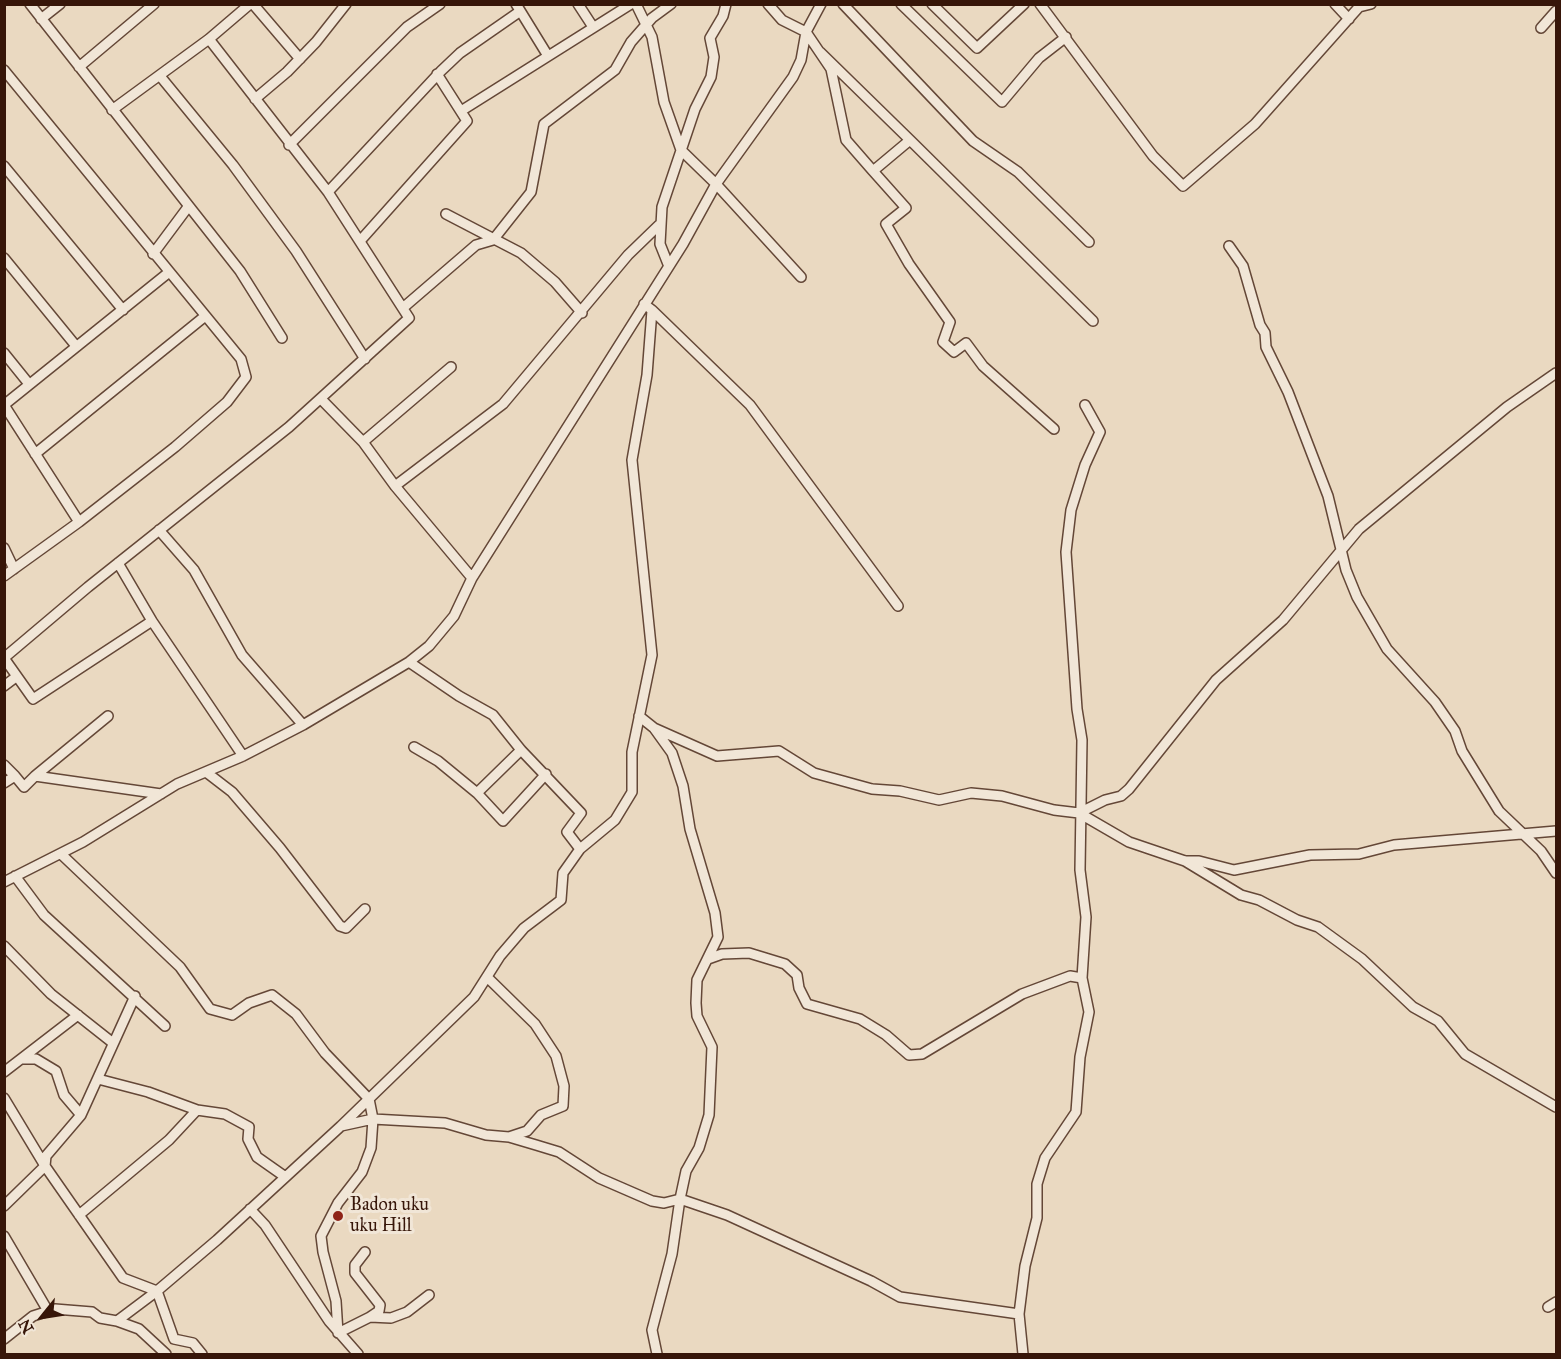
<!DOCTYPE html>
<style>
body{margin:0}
#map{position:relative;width:1561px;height:1359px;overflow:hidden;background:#ead9c1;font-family:"IM FELL Great Primer",serif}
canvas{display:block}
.frame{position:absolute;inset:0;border:6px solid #371609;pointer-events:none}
.north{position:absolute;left:12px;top:1287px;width:60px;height:60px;-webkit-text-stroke:4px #f1e6d7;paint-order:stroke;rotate:240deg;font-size:16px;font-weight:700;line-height:24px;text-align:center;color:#371609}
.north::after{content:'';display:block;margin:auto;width:21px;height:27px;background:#371609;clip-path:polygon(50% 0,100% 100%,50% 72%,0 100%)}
</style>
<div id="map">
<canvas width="1561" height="1359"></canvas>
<div class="frame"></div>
<div class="north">N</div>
</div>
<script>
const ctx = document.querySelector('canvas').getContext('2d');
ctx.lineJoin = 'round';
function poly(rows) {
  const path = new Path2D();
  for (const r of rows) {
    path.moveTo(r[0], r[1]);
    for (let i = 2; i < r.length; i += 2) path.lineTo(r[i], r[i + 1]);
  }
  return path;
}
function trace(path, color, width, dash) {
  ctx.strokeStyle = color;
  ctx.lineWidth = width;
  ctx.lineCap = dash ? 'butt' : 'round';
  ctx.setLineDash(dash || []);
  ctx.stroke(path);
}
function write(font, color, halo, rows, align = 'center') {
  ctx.font = font + ' "IM FELL Great Primer",serif';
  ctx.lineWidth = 6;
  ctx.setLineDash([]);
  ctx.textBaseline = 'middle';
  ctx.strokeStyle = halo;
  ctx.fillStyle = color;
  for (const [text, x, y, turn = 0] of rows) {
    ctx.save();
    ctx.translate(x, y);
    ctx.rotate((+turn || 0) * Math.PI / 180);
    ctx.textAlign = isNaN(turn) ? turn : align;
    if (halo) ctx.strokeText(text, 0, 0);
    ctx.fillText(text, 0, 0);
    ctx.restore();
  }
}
const street = poly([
 [30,4,240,271,282,338],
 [253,4,300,59],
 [516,4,548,56],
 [578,4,593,27],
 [636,4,652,37,664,102,681,150,716,184,801,277],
 [768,4,782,20,806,32,831,69,846,140,873,171,910,140,820,52],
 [843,4,973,141,1018,172,1089,242],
 [901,4,1002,102,1039,58,1066,37],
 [932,4,977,48,1024,4],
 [1040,4,1153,156,1183,186,1255,124,1359,7,1371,4],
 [1335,4,1349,19],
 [41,19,60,4],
 [1541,28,1556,11],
 [79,67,154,4],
 [4,70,241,359,246,377,227,402,175,447,79,522,4,576],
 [160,76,233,165,296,251,365,359],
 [255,99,287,72,316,42,346,4],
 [112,110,209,39,250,4],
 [461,111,631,4],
 [910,140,1093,321],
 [289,145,407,27,440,4],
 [4,166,123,310],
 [873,171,906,208,886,224,909,264,950,322,943,342,954,352,966,343,983,366,1054,429],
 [328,192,441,71,460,53,519,12],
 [446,214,521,253,555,282,582,313],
 [360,241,467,121,437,74],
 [1229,246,1243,266,1260,325,1265,333,1266,347,1288,392,1328,496,1346,570,1357,597,1387,649,1435,702,1455,731,1462,751,1499,811,1541,851,1556,873],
 [153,254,188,207],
 [4,258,76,346],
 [668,264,660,244,662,207,695,109,711,77,714,57,710,38,723,16,726,4],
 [404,307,476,245,493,240,531,192,544,124,615,70,631,42,652,18,671,4],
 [652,310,750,405,898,606],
 [4,353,29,384],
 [321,399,363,442,395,486,472,578],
 [4,405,168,273],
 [4,405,79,522],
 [363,442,451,367],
 [35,454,204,317],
 [395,486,503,404,628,255,659,225],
 [159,530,194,570,242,655,303,725],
 [4,548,14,569],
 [118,563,152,621,243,756],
 [4,658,88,587,289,427,409,318,328,192,209,39],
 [4,658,33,699,152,621],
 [409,662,459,696,493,715,521,750,581,813,567,832,580,849],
 [4,686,16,677],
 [639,716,654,728,672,753,683,786,690,829,715,913,718,937,697,980,696,1003,697,1016,712,1047,709,1115,699,1148,686,1171,680,1199,672,1254,652,1330,657,1354],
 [654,728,717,756,779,751,814,773,872,789,900,791,939,800,971,793,1002,796,1054,810,1079,813,1129,842,1185,861,1241,895,1259,900,1297,920,1318,927,1362,959,1413,1007,1438,1021,1465,1054,1556,1107],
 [414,747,438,761,477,793,521,750],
 [4,765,15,776,4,783],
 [206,772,232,792,280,848,340,926,346,928,365,909],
 [15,776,24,787,35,776,161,794],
 [35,776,108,716],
 [477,793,503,821,546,774],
 [1079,813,1105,800,1121,796,1129,789,1216,680,1283,620,1359,529,1507,407,1556,373],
 [61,854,180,967,210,1009,232,1015,249,1003,272,995,296,1014,325,1053,369,1099,373,1119,371,1148,362,1172,338,1203,321,1236,323,1252,336,1301,338,1333,370,1317,391,1318,407,1312,429,1295],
 [1186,861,1199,861,1234,870,1310,855,1359,854,1394,845,1556,831],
 [15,876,44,915,165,1026],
 [4,882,83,842,177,784,243,756,303,725,409,662,429,646,454,616,472,578,683,244,716,184,793,77,801,60,806,32,821,4],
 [4,946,51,994,113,1043],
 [708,959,722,954,749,953,785,964,797,975,799,988,807,1004,860,1019,886,1035,909,1055,922,1054,1022,994,1070,976,1082,978],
 [487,977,535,1024,556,1056,564,1086,563,1106,541,1115,527,1131,509,1137],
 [21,1059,36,1059,56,1071,64,1095,81,1115],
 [4,1072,78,1015],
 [98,1079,148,1092,197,1110,225,1114,249,1127,248,1139,257,1157,284,1176],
 [4,1098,45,1166,123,1278,157,1291,117,1321,139,1329,166,1354],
 [341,1126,474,997,500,956,524,928,561,900,563,873,580,849,615,820,632,792,632,752,652,655,632,460,647,375,652,310,644,304],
 [4,1206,45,1166,46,1156,81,1115,135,996],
 [250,1209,265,1225,329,1321,358,1354],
 [79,1215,169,1140,197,1110],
 [4,1236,48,1311],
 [365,1252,355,1265,355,1273,380,1305,379,1311,370,1317],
 [1548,1307,1556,1302],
 [4,1339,33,1316,55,1309,92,1312,100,1318,117,1321],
 [202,1354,193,1343,174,1339,157,1291,217,1240,341,1126,373,1119,445,1123,486,1135,509,1137,536,1145,559,1152,599,1178,652,1201,664,1203,680,1199,727,1215,871,1281,900,1297,1019,1314],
 [1023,1354,1019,1314,1025,1266,1037,1218,1037,1184,1045,1158,1076,1112,1080,1057,1089,1012,1082,978,1086,917,1080,870,1082,740,1077,709,1066,552,1071,510,1085,465,1100,432,1085,405]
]);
trace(street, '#644737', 12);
trace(street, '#f1e6d7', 9);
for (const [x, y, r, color] of [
 [338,1216,6,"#8f2418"]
]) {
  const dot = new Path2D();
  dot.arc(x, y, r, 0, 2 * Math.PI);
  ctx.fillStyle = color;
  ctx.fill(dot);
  trace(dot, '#f1e6d7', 2);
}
write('18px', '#371609', '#f1e6d7', [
 ["Badon uku",350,1206],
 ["uku Hill",350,1227]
], 'left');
</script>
